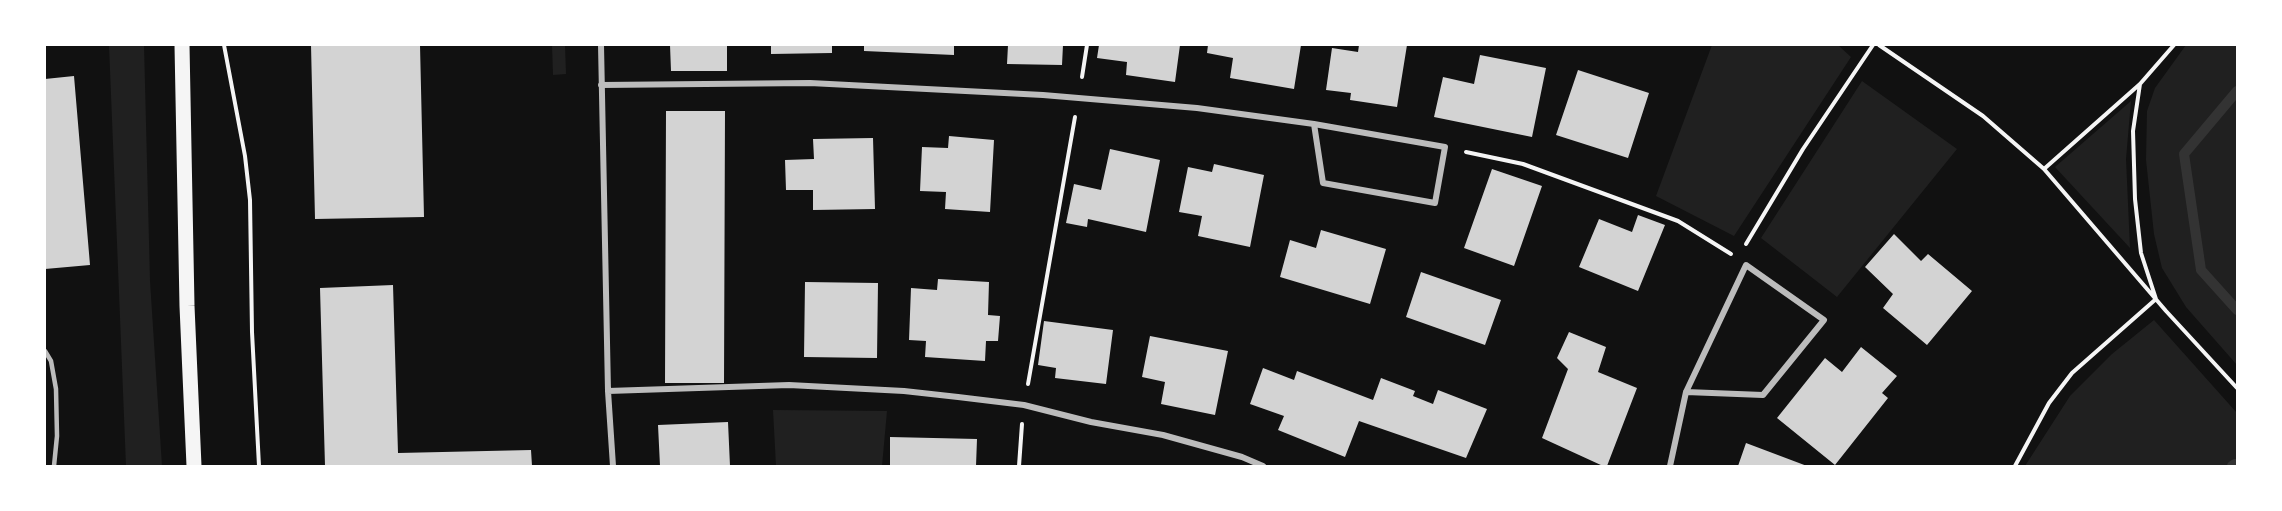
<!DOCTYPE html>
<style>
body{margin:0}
#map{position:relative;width:2282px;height:511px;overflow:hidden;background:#111;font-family:"IBM Plex Serif",serif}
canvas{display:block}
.frame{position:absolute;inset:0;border:46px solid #fff;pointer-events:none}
</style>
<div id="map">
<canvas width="2282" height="511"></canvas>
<div class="frame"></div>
</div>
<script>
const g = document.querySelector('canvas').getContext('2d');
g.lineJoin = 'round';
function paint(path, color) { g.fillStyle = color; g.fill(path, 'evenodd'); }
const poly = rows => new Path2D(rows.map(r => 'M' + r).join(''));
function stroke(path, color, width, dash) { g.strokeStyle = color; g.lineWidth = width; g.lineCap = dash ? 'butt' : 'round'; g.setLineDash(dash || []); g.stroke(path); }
const green = poly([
 [109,45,144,45,150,281,162,466,126,466],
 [552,45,565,45,566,74,553,75],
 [1712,45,1838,45,1851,57,1734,236,1656,196],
 [2186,45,2237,45,2237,365,2186,307,2162,268,2154,234,2146,160,2147,111,2155,88],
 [1862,81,1957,149,1837,297,1761,238],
 [2131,101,2126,159,2130,248,2055,167],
 [2154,320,2237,413,2237,466,2025,466,2070,396,2112,354],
 [773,410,887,411,882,466,776,466]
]);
const stream = poly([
 [2237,91,2184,154,2201,270,2237,310],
 [2232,466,2235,464]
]);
const building = poly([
 [311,45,420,45,424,217,315,219],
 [670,45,727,45,727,71,671,71],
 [771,45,832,45,832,53,771,54],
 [864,45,954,45,954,55,864,51],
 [1008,45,1063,45,1062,65,1007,64],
 [1099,45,1180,45,1175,82,1126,75,1127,62,1097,58],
 [1208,45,1301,45,1294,89,1230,78,1233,58,1207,53],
 [1359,45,1407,45,1397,107,1350,100,1351,93,1326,90,1332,48,1358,52],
 [1480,55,1546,68,1532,137,1434,117,1443,77,1474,84],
 [1578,70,1649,93,1628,158,1556,135],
 [74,76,90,265,45,269,45,79],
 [666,111,725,111,724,383,665,383],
 [949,136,994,140,990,212,945,209,946,192,920,191,922,147,948,148],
 [873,138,875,209,813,210,813,190,786,190,785,160,814,159,813,139],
 [1110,149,1160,160,1146,232,1088,219,1087,227,1066,223,1074,184,1101,190],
 [1214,164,1264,175,1250,247,1198,236,1202,216,1179,212,1188,167,1212,172],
 [1492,169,1542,186,1514,266,1464,248],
 [1638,215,1665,225,1638,291,1579,267,1599,219,1632,232],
 [1321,230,1386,249,1370,304,1280,277,1290,240,1316,248],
 [1894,234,1921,261,1928,254,1972,291,1927,345,1883,308,1893,294,1865,267],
 [1421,272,1501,300,1485,345,1406,317],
 [938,279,989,282,988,315,1000,316,998,341,986,341,985,361,925,357,926,341,909,340,911,288,937,290],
 [805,282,878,283,877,358,804,357],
 [393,285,398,453,531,450,532,466,325,466,320,288],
 [1044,321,1113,330,1106,384,1055,378,1056,368,1038,365],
 [1569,332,1606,347,1598,372,1637,388,1607,466,1603,466,1542,438,1568,369,1557,358],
 [1150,336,1228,351,1215,415,1161,404,1165,382,1142,377],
 [1861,347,1897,376,1882,393,1888,398,1835,465,1777,418,1825,358,1842,372],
 [1263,368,1294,380,1297,371,1373,400,1381,378,1415,391,1413,396,1433,404,1438,390,1487,409,1466,458,1359,421,1345,457,1278,430,1284,416,1250,404],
 [728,422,730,466,660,466,658,425],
 [890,437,977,439,976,466,890,466],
 [1746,443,1807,466,1738,466]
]);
const path = poly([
 [224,45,245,156,250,200,252,332,259,466],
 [1879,45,1983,116,2044,169,2166,311,2237,388],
 [1082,77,1087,45],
 [1466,152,1523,164,1678,221,1731,254],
 [2044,169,2140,84,2174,45],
 [1746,244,1803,149,1873,45],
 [1028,384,1075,117],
 [1019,466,1022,424],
 [2015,466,2049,403,2072,373,2156,299,2141,253,2135,199,2133,131,2140,84]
]);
const service = poly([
 [45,351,51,361,56,389,57,436,54,466]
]);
const minor = poly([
 [601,45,608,391,613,466],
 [601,85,810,83,1043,95,1197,108,1314,124,1445,147,1435,203,1323,183,1314,124],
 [608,391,789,385,904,391,958,397,1024,405,1091,422,1163,435,1242,457,1263,466],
 [1670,466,1686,392,1746,265,1824,320,1763,395,1686,392]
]);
const primary = poly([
 [182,45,187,306,194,466]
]);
paint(green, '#202020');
stroke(stream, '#333', 10);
paint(building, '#d3d3d3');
stroke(path, '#f5f5f5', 4);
stroke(service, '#bcbcbc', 4.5);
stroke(minor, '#bcbcbc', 6);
stroke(primary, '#f5f5f5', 15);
</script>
